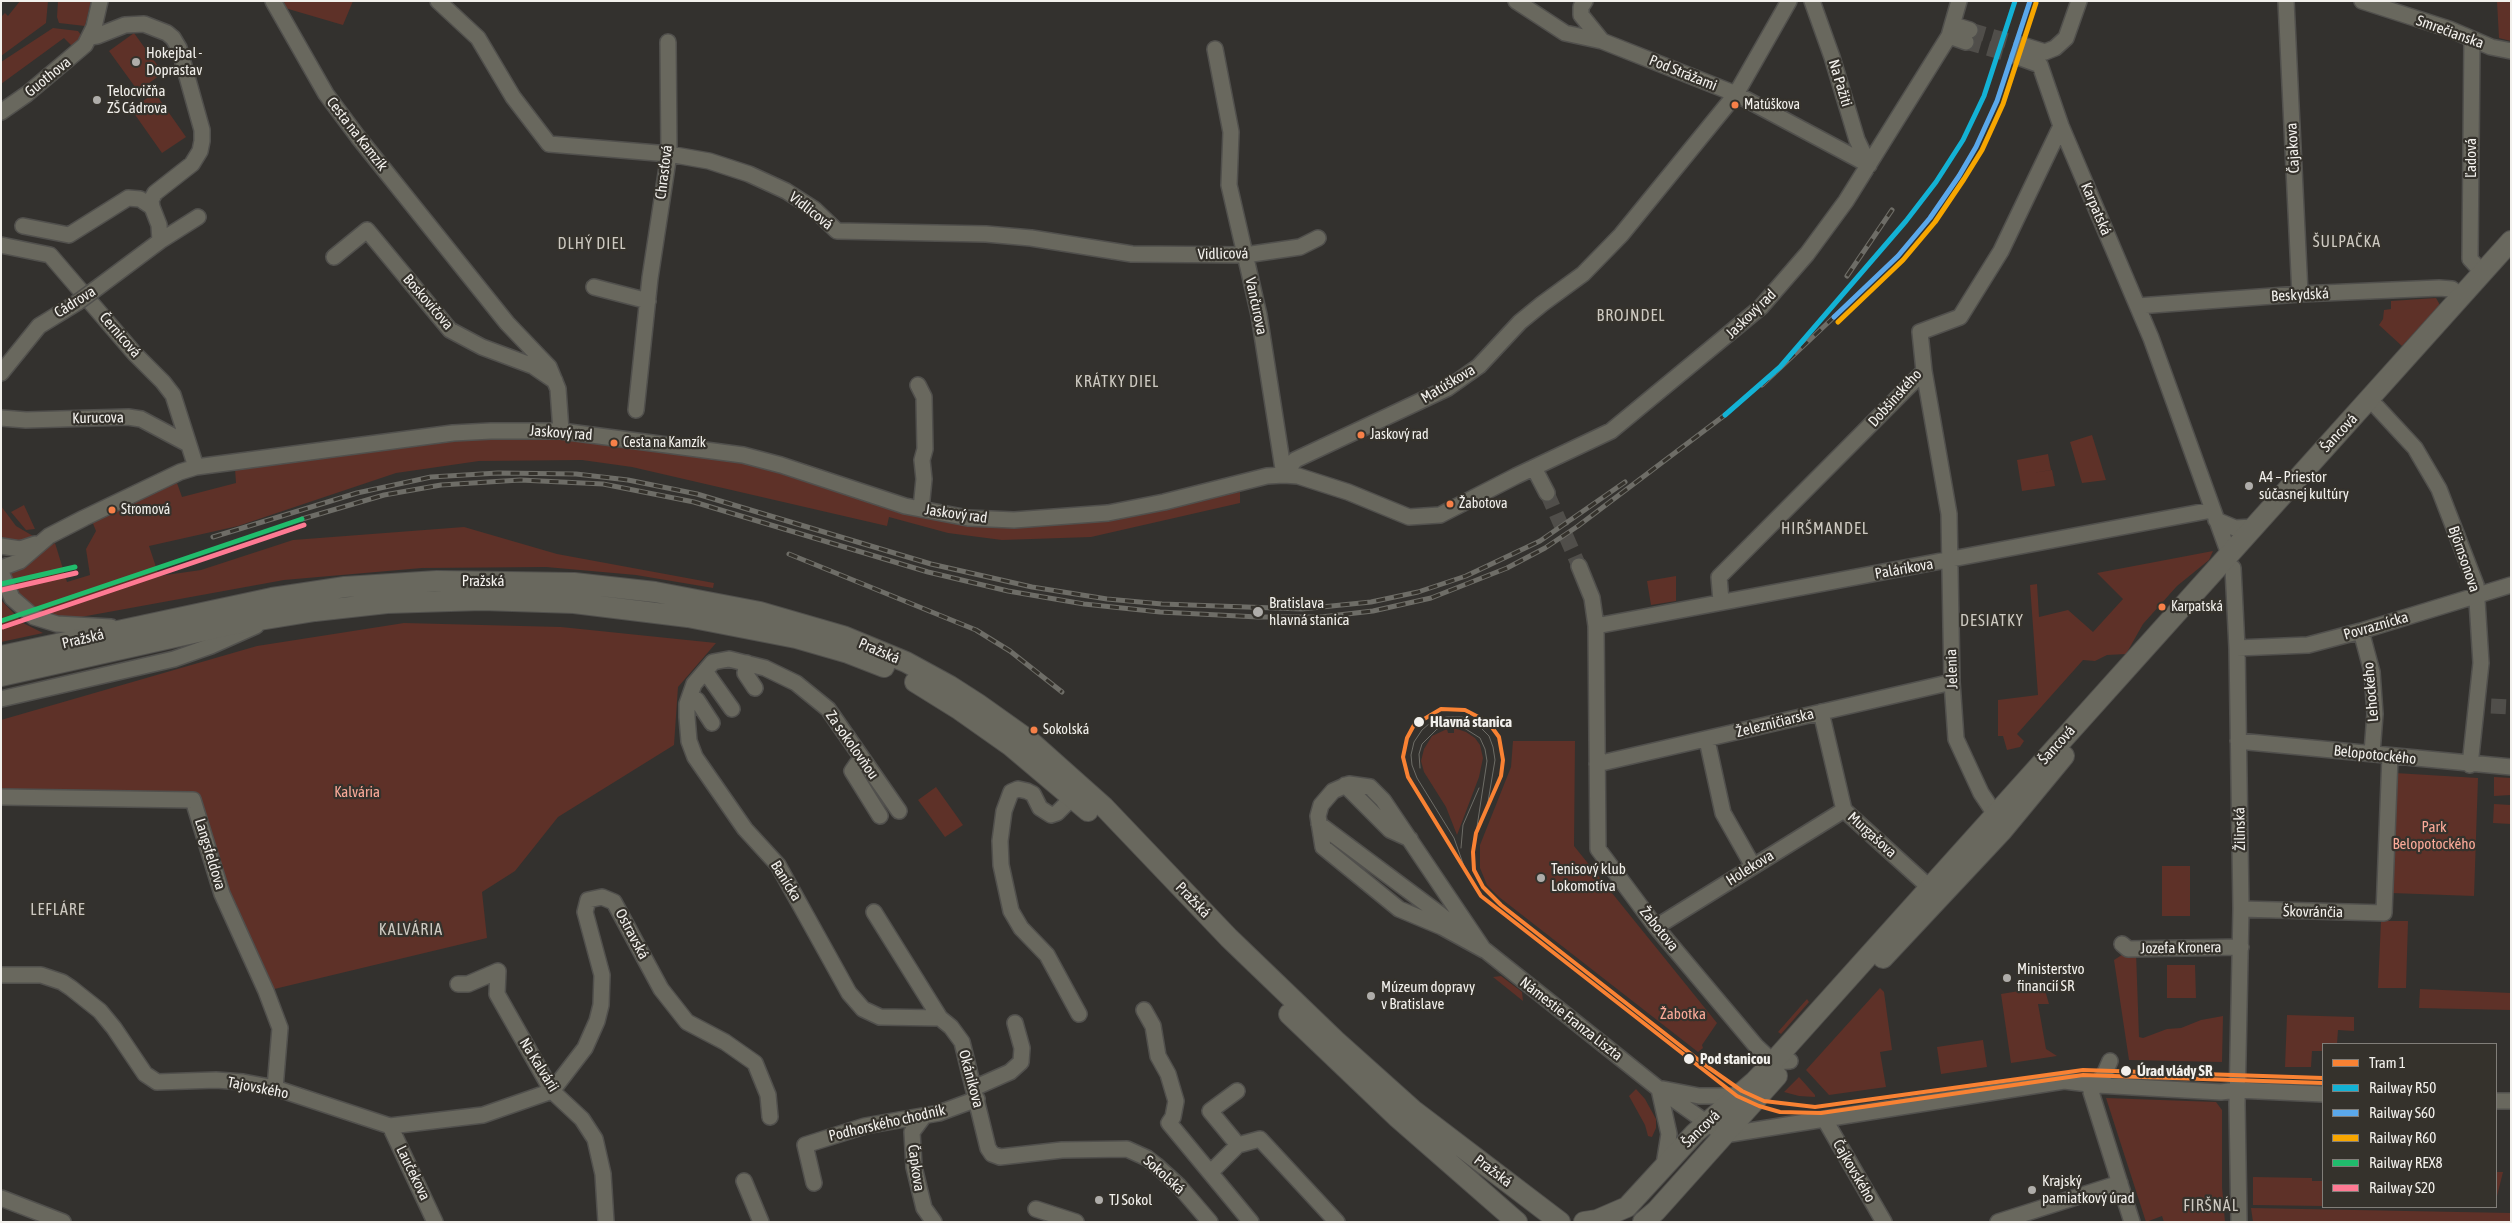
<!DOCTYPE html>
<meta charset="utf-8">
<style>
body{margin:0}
#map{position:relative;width:2512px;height:1223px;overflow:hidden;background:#33312e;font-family:"Asap Condensed",sans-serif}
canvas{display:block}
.frame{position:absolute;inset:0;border:2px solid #f2f0ec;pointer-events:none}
.legend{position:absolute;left:2322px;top:1043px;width:175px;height:165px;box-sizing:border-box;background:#35322c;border:1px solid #817e79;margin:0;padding:6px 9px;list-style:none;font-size:15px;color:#f2f0ec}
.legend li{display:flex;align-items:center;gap:10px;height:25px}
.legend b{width:25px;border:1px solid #817e79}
</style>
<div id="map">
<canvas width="2512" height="1223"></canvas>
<div class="frame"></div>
<ul class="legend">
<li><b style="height:6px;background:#f98233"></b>Tram 1</li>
<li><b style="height:6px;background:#13b2d5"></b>Railway R50</li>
<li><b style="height:6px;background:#5aa8eb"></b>Railway S60</li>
<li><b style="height:6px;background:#f7a600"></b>Railway R60</li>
<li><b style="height:6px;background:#20bc6c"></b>Railway REX8</li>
<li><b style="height:6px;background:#fe7a93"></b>Railway S20</li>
</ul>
</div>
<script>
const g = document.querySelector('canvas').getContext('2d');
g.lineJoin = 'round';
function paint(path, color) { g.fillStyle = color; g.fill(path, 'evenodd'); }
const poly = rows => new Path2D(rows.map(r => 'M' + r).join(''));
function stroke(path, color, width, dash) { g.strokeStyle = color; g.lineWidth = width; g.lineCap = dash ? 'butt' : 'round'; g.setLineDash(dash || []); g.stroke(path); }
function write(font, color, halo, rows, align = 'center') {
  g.font = font + ' "Asap Condensed",sans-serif'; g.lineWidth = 4.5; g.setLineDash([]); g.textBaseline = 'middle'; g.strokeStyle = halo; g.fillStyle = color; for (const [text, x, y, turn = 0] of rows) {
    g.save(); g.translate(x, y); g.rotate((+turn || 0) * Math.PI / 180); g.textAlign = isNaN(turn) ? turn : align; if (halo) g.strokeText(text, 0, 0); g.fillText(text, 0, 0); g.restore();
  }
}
const green = poly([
 [20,1,48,1,46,23,1,56,1,17,5,13,8,16],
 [58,1,91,1,85,26,59,23,57,17],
 [284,1,353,1,343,25,285,8],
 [2497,1,2511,1,2511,41,2499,38],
 [53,28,78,31,81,35,73,47,64,38,1,84,1,62],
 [134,33,163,73,138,91,109,51],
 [155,93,186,137,162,153,131,109],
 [2436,298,2440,305,2402,346,2379,325,2383,319,2384,310,2391,309,2391,301],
 [2092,435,2106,480,2082,483,2070,442],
 [577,439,753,465,895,510,936,520,983,527,1029,526,1240,492,1240,503,1091,537,1002,540,948,533,889,517,887,526,632,467,582,460,479,461,396,473,238,526,149,546,159,576,201,570,293,540,464,527,557,554,714,583,713,588,636,575,546,567,422,568,284,580,70,619,51,618,24,606,9,577,11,572,55,543,67,582,90,575,86,549,96,531,92,521,177,483,182,497,236,483,235,469,467,440],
 [2048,454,2051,470,2032,473,2052,470,2055,486,2022,491,2017,460],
 [24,505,35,529,26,530,11,512],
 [1,506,16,526,33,536,24,541,11,542,1,536],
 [2213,551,2209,560,2177,586,2143,624,2126,654,2107,655,2095,661,2083,660,2017,734,2024,741,2020,747,2007,750,2003,736,1998,736,1998,700,2038,695,2030,585,2037,584,2039,617,2068,610,2093,632,2123,599,2097,573],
 [1676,576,1676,601,1651,605,1647,581],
 [1,600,23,623,43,633,1,642],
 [404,623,561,627,716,643,678,687,674,745,558,817,515,871,482,892,487,938,266,991,193,800,1,797,1,720,257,646],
 [1454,728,1466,732,1475,738,1480,745,1483,758,1479,777,1457,835,1446,807,1424,772,1421,761,1424,749,1432,736,1447,729,1448,733,1454,733],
 [1513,741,1575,741,1574,846,1717,1023,1702,1045,1703,1048,1698,1052,1499,897,1487,885,1480,868,1480,845,1511,767],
 [2395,773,2478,778,2474,896,2391,893],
 [2494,777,2511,778,2511,795,2494,796],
 [936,787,963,825,945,837,918,800],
 [2494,804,2511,805,2511,824,2493,823],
 [2162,866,2190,866,2190,916,2162,916],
 [2381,921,2408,921,2406,988,2378,988],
 [2128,951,2136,952,2139,1037,2143,1038,2167,1029,2181,1028,2201,1020,2223,1016,2222,1062,2129,1060,2114,960],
 [2167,965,2195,965,2196,998,2167,998],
 [1501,976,1522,992,1523,1001,1493,977],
 [2044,987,2049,1004,2038,1004,2046,1049,2057,1056,2011,1063,2001,994],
 [1880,988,1884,992,1892,1050,1880,1052,1886,1087,1829,1095,1806,1070],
 [2420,989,2511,993,2511,1010,2419,1008],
 [1807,999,1809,1002,1781,1034,1778,1032],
 [2287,1015,2354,1017,2354,1031,2338,1030,2337,1044,2323,1044,2323,1051,2312,1051,2311,1067,2285,1067],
 [1983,1040,1987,1067,1941,1074,1937,1047],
 [1799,1077,1815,1095,1815,1097,1799,1096,1784,1092],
 [1636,1089,1645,1099,1656,1119,1656,1128,1652,1137,1648,1136,1645,1125,1629,1096],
 [2106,1098,2216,1102,2222,1110,2222,1187,2225,1222,2164,1222,2162,1216,2146,1222],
 [2496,1172,2503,1172,2496,1200],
 [2253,1177,2312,1178,2312,1181,2323,1181,2323,1206,2253,1205],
 [2251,1208,2511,1213,2511,1222,2253,1222]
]);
const minorTunnel = poly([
 [1970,30,2022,45],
 [1966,42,2018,57],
 [1547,493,1579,566],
 [2491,706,2511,707]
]);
const minor = poly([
 [273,1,326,94,358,137,507,323,549,367,558,389,561,431],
 [438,1,478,38,513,97,549,144,669,154,709,161,749,174,786,191,814,209,837,231,986,234,1031,238,1132,254,1245,255,1300,247,1318,238],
 [1516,1,1565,33,1602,41,1736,94,1869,165],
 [1585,1,1581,7,1581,15,1602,41],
 [1812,1,1832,57,1857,140,1869,165],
 [2286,1,2300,294],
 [2362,1,2449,29,2491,47,2511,51],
 [1954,25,1970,30],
 [1949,36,1966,42],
 [90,37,97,36,125,25,144,24,167,33,173,38,179,48,202,130,202,141,200,151,192,164,155,193,151,200,152,207],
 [2472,39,2470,259,2482,272],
 [2022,45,2045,52],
 [1215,49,1231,132,1229,185,1259,315,1284,475],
 [2045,52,2055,48,2066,38,2079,1],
 [2018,57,2040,65],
 [2040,65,2061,126,2151,338,2229,554],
 [1,112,27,94,85,45,94,27,100,1],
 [23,226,69,235,128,198,140,199,152,207,159,225,160,241,198,217],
 [1,245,50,255,135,354,163,382,173,395,196,467],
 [334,257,367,230,450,330,482,347,533,366,555,381],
 [594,287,648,301],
 [93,291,160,241],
 [2138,306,2300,294,2439,288,2452,289,2461,296],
 [1,373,39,326,78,302],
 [918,385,924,397,925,449,922,460,924,479,921,509],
 [2377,407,2415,448,2439,489,2476,585,2481,663,2470,765],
 [636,410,650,278,669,154,668,42],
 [1,418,26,420,128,417,141,419,188,444],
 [1534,468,1547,493],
 [1284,475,1295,460,1448,388,1479,366,1520,322,1542,304,1583,274,1621,235,1736,94,1789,1],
 [2216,520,2235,528,2253,527],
 [1,546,20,549,35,544],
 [1579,566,1592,598,1596,626,1598,849,1656,927,1756,1046,1773,1062,1790,1061],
 [1,568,20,561,49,536,84,518,180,472,196,467,453,433,491,431,561,431,743,455,781,465,905,506,968,518,1014,520,1108,513,1164,502,1267,476,1284,475,1298,476,1348,492,1409,517,1440,515,1516,476,1611,431,1761,307,1807,254,1846,201,1949,36,1959,1],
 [2233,568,2237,648,2241,909,2237,1104,2239,1222],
 [1,572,12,598,34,617,57,624,111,627],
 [1721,601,1719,577,1924,371],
 [1596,626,2212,510],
 [2361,631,2372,672,2375,714,2372,753],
 [2237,648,2308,645,2361,631,2511,585],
 [747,663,745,673,755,688],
 [705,671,732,709],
 [690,697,697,700,712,723],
 [1,699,174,659,211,646,256,626],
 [1821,712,1844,810,1929,887],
 [1707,740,1723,813,1753,866],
 [2238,741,2511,767],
 [861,758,852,771,880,816],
 [1597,764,1952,682],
 [1349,784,1370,787,1383,800,1484,950,1442,927,1399,909,1323,847,1318,816,1321,805,1333,791,1349,784],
 [1345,785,1390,830,1410,839],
 [1,797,193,800,222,894,266,991,280,1028,275,1088],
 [1073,797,1057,813,1051,815,1040,808,1033,794,1027,791,1018,789,1011,792,1004,811,1000,841,1001,865,1011,911,1021,928,1047,955,1079,1014],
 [899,811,828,709,796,683,765,668,729,659,713,662,694,684,687,704,687,717,689,741,695,757,745,829,778,865,849,993,863,1009,880,1017,940,1018],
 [1319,824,1441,915,1659,1089,1724,1135,2064,1081,2097,1085,2221,1092,2237,1090,2323,1094],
 [1996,825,1995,814,1981,793,1956,739,1952,682,1949,514,1924,371,1920,332,1960,317,2001,251,2061,126],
 [2241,909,2384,913,2390,756],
 [874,912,940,1018,951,1027,962,1042,988,1148,992,1154,1000,1157,1062,1150,1127,1149,1147,1158,1156,1165,1179,1186,1210,1222],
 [1656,927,1844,810],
 [2122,944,2128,949,2241,947],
 [1,975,41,975,62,982,71,988,100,1011,114,1028,145,1074,157,1082,216,1080,243,1082,275,1088,390,1126,483,1115,552,1091],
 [458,984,468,984,498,971,497,994,552,1091,582,1119,595,1139,603,1174,606,1222],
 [1144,1010,1153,1026,1158,1056,1168,1074,1176,1101,1173,1117,1169,1123,1251,1222],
 [2110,1061,2104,1075,2091,1092,2132,1222],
 [974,1088,1010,1072,1021,1062,1022,1048,1015,1023],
 [1659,1089,1669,1134,1664,1165],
 [1663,1089,1699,1096,1737,1096],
 [552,1091,585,1048,597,1021,601,1005,602,975,585,912,588,900,602,897,614,902,661,989,687,1022,725,1042,755,1063,768,1095,770,1117],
 [1237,1091,1210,1111,1238,1145],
 [2496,1101,2511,1101],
 [924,1116,912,1132,914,1167,924,1208,934,1222],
 [1825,1120,1884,1222],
 [390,1126,435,1222],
 [1211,1172,1238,1145,1260,1139,1337,1222],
 [744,1181,761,1222],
 [814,1183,805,1145,865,1126,939,1113,977,1099],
 [1,1198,63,1222],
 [1036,1209,1076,1222],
 [1998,1222,2120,1183]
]);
const major = poly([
 [1,656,272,598,345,587,437,581,574,583,655,592,760,612,843,636,906,662,950,686,978,704,1030,741,1104,807,1229,938,1336,1041,1413,1110,1560,1222],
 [1,676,229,625,315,611,387,603,482,600,574,603,688,617,796,638,848,653,884,667],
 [915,682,960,710,1011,746,1088,811],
 [1883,958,2002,831,2064,756],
 [1289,1014,1398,1118,1517,1222],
 [1584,1222,1597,1220,1627,1207,1695,1133,1755,1081,1773,1062,2511,241],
 [1643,1222,1656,1211,1777,1076]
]);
const tram = poly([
 [1420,768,1419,754,1422,744,1437,729,1448,725,1461,726,1480,738,1485,749,1487,761,1475,840],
 [1461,848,1463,825,1479,788],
 [1466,872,1454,838,1417,778,1412,765,1411,755,1414,742,1422,730,1430,723,1446,717,1462,717,1477,724,1489,736,1493,747,1495,760,1487,808]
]);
const rail = poly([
 [1847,276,1892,210],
 [1762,385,1834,317],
 [302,519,384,495,441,485,520,480,603,484,694,502,928,572,1008,591,1084,604,1160,612,1258,617,1321,617,1373,611,1431,598,1507,568,1545,548,1578,526,1725,415],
 [213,537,357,493,431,477,498,473,576,474,628,480,697,494,931,564,1032,587,1107,599,1162,604,1302,609,1371,602,1418,592,1466,576,1540,541,1625,482],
 [789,554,976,630,1010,651,1062,692]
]);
const minorBridge = poly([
 [78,302,93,291]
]);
const rail1 = poly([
 [1725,415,1780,367,1906,221,1936,182,1963,140,1984,96,2015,1]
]);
const rail2 = poly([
 [1834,317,1898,256,1930,218,1959,176,1976,147,1997,101,2030,1]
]);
const rail3 = poly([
 [1838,322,1903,260,1935,222,1964,179,1982,150,2003,104,2036,3]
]);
const rail4 = poly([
 [1,584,75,567],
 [1,621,302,519]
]);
const rail5 = poly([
 [2,590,76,573],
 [3,627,304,525]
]);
const tram1 = poly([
 [2323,1078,2083,1070,1815,1107,1764,1101,1742,1091,1705,1065,1501,905,1483,887,1474,870,1473,852,1476,833,1501,776,1503,760,1499,737,1488,722,1465,710,1441,709,1414,725,1407,738,1403,757,1408,777,1481,896,1737,1096,1759,1106,1780,1112,1821,1113,2083,1075,2323,1083]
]);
const markers = [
 [136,62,5,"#afadaa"],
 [97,100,5,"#afadaa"],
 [1735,105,4.5,"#f78048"],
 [1361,435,4.5,"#f78048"],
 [614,443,4.5,"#f78048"],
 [2249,486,5,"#afadaa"],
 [1450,504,4.5,"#f78048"],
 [112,510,4.5,"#f78048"],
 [2162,607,4.5,"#f78048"],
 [1258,612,6,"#afadaa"],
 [1419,722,6,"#f2f0ec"],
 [1034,730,4.5,"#f78048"],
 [1541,878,5,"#afadaa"],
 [2007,978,5,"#afadaa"],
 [1371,996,5,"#afadaa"],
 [1689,1059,6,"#f2f0ec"],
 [2126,1071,6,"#f2f0ec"],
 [2032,1190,5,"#afadaa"],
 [1099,1200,5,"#afadaa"]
];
const busNames = [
 ["Matúškova",1744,105],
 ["Jaskový rad",1370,435],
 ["Cesta na Kamzík",623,443],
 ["Žabotova",1459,504],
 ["Stromová",121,510],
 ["Karpatská",2171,607],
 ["Sokolská",1043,730]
];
const streetNames = [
 ["Smrečianska",2450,32,20],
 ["Pod Strážami",1683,73,22],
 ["Guothova",48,77,-39],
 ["Na Pažiti",1840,83,73],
 ["Cesta na Kamzík",357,134,52],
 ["Čajakova",2293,148,-93],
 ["Ľadová",2471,158,-90],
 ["Chrasťová",664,172,-83],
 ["Karpatská",2096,209,67],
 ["Vidlicová",811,211,38],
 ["Vidlicová",1223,254,-1],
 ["Beskydská",2300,295,-3],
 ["Cádrova",75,302,-32],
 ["Boskovičova",428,302,49],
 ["Vančurova",1256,306,78],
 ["Jaskový rad",1751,314,-44],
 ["Černicová",120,335,49],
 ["Matúškova",1448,384,-31],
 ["Dobšinského",1895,398,-48],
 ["Kurucova",98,418,-1],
 ["Jaskový rad",561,433,4],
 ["Šancová",2339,433,-47],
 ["Jaskový rad",956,514,8],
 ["Björnsonova",2464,559,71],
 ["Palárikova",1904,569,-10],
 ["Pražská",483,581],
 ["Povraznícka",2376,626,-16],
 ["Pražská",83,639,-13],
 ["Pražská",879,651,23],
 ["Jelenia",1952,669,-92],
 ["Lehockého",2371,692,-95],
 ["Železničiarska",1775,723,-14],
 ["Za sokolovňou",852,745,55],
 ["Šancová",2057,745,-48],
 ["Belopotockého",2375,755,6],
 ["Žilinská",2240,829,-91],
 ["Murgašova",1872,835,42],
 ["Langsfeldova",210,854,73],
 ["Holekova",1750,868,-32],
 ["Banícka",786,881,58],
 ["Pražská",1193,900,46],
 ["Škovránčia",2313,912,1],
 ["Žabotova",1659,929,51],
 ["Ostravská",632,934,62],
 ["Jozefa Kronera",2181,948,-1],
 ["Námestie Franza Liszta",1571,1019,38],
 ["Na Kalvárii",539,1065,58],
 ["Okánikova",971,1079,75],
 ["Tajovského",258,1088,11],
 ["Podhorského chodník",887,1123,-13],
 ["Šancová",1701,1129,-44],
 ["Čapkova",916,1168,82],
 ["Pražská",1493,1171,37],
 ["Čajkovského",1854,1171,60],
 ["Laučekova",413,1173,64],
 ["Sokolská",1164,1175,42]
];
const poiNames = [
 ["Hokejbal -",146,53],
 ["Doprastav",146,70],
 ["Telocvičňa",107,91],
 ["ZŠ Cádrova",107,108],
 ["A4 – Priestor",2259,477],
 ["súčasnej kultúry",2259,494],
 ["Bratislava",1269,603],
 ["hlavná stanica",1269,620],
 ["Tenisový klub",1551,869],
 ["Lokomotíva",1551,886],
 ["Ministerstvo",2017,969],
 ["financií SR",2017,986],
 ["Múzeum dopravy",1381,987],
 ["v Bratislave",1381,1004],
 ["Krajský",2042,1181],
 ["pamiatkový úrad",2042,1198],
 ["TJ Sokol",1109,1200]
];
const stopNames = [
 ["Hlavná stanica",1430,722],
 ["Pod stanicou",1700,1059],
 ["Úrad vlády SR",2137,1071]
];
const parkNames = [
 ["Kalvária",357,792],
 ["Park",2434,827],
 ["Belopotockého",2434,844],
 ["Žabotka",1683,1014]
];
const neighbourhoodNames = [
 ["ŠULPAČKA",2347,242],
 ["DLHÝ DIEL",592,244],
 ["BROJNDEL",1631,316],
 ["KRÁTKY DIEL",1117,382],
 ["HIRŠMANDEL",1825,529],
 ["DESIATKY",1992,621],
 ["LEFLÁRE",58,910],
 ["KALVÁRIA",411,930],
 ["FIRŠNÁL",2211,1206]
];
paint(green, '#5e3128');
stroke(minorTunnel, '#504e4a', 15, [15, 8]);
stroke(minor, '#51504d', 18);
stroke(major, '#51504d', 22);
stroke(minor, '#69685e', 15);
stroke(major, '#69685e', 20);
stroke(tram, '#6e6d67', 1);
stroke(rail, '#6e6d67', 5);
stroke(rail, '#35322c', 3, [9]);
stroke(minorBridge, '#51504d', 18, []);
stroke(minorBridge, '#69685e', 15);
stroke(rail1, '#13b2d5', 5);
stroke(rail2, '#5aa8eb', 5);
stroke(rail3, '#f7a600', 5);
stroke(rail4, '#20bc6c', 5);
stroke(rail5, '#fe7a93', 5);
stroke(tram1, '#f98233', 4);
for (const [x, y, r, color] of markers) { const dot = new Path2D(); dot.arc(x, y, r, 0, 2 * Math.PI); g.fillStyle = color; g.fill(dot); stroke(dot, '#35322c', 2); }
write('14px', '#f2f0ec', '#35322c', busNames, 'left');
write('15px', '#f2f0ec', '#35322c', streetNames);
write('15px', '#f2f0ec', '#35322c', poiNames, 'left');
write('bold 15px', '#f2f0ec', '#35322c', stopNames, 'left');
write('15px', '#fbaa99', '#35322c', parkNames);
g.letterSpacing = '1px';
write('16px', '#cdc9c1', '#35322c', neighbourhoodNames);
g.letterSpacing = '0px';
</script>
